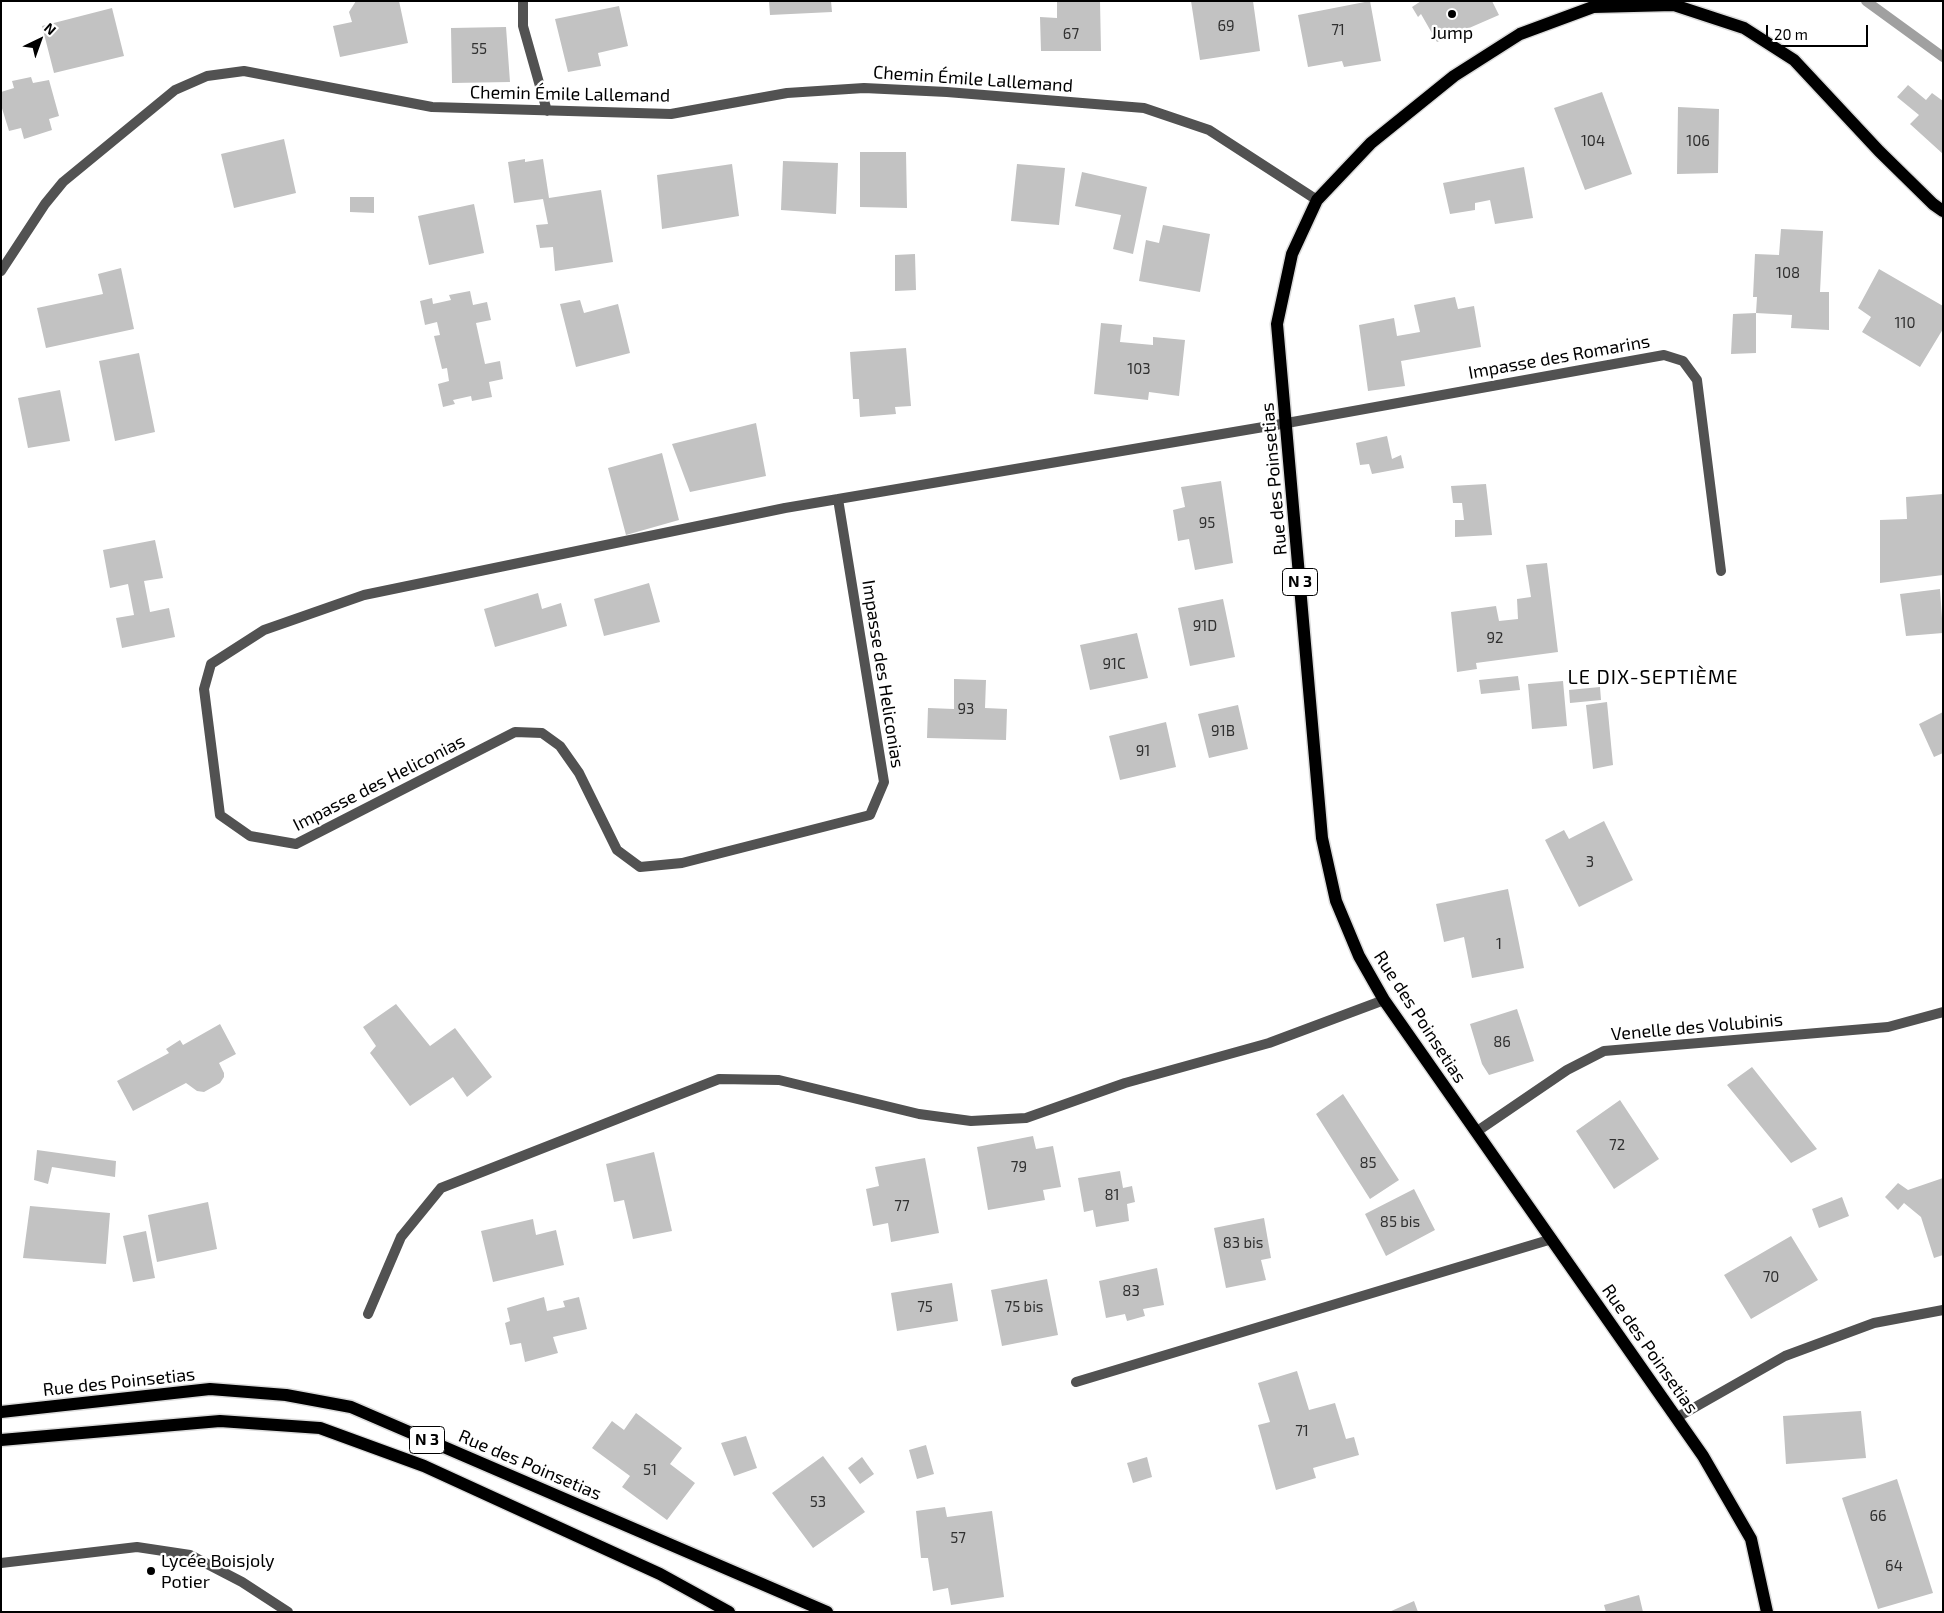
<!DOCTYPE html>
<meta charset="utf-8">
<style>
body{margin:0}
#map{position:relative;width:1944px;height:1613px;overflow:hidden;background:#fff;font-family:"Exo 2",sans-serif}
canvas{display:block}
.frame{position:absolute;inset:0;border:2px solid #000;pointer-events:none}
.north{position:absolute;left:15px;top:15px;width:50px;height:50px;-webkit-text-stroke:4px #fff;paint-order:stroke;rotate:42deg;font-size:14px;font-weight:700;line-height:20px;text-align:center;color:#000}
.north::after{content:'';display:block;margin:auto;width:18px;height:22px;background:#000;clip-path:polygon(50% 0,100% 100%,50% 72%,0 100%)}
.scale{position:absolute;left:1766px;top:25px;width:102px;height:22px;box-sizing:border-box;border:2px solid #000;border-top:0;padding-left:6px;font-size:15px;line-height:18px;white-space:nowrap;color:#000;-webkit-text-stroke:4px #fff;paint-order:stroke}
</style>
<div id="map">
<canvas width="1944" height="1613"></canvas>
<div class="frame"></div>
<div class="north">N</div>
<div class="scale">20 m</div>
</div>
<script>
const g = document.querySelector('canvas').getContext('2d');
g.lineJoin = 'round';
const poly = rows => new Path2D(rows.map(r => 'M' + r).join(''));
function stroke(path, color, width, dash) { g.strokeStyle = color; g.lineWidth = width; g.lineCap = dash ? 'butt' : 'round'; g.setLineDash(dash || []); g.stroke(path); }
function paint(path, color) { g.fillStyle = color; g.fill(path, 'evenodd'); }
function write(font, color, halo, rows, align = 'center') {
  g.font = font + ' "Exo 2",sans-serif'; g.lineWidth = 4.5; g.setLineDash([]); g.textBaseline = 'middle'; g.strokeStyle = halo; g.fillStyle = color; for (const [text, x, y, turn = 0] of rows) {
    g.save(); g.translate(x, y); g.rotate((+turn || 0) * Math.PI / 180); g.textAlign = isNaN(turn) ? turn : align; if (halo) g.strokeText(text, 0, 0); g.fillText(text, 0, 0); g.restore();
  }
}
const stream = poly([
 [1866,1,1943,57]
]);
const building = poly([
 [356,1,399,1,408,43,340,57,333,26,352,22,349,12],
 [769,1,831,1,832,12,770,15],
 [1057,1,1100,1,1101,51,1041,51,1040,17,1057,18],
 [1191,1,1253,1,1260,51,1200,60],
 [1370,1,1381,61,1344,67,1342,61,1308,67,1298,15],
 [1421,1,1492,1,1499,15,1437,42,1421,14,1418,17,1412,7],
 [619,6,628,46,598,53,601,66,568,72,555,19],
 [112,8,124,56,54,73,42,26],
 [506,27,510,82,452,83,451,28],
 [31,77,33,83,49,80,59,116,49,119,52,130,24,139,21,128,9,131,1,105,1,92,14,88,12,81],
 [1908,85,1926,100,1932,93,1943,101,1943,154,1910,124,1919,115,1897,97],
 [1602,92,1632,174,1585,190,1554,108],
 [1678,107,1719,109,1718,173,1677,174],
 [284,139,296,193,234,208,221,154],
 [860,152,906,152,907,208,860,207],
 [525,159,525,162,543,159,549,198,601,190,613,262,555,271,553,247,540,248,536,225,548,224,543,199,514,203,508,162],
 [783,161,838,163,836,214,781,210],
 [732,164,739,216,662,229,657,175],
 [1017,164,1065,168,1059,225,1011,221],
 [1524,167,1533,218,1495,224,1490,200,1475,203,1475,210,1450,214,1443,183],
 [1082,172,1147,187,1133,254,1113,249,1121,215,1075,206],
 [350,197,374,197,374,213,350,212],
 [474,204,484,253,429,265,418,216],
 [1163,225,1210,234,1200,292,1139,281,1146,240,1159,243],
 [1781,229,1823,231,1820,292,1829,292,1829,330,1791,328,1792,315,1756,313,1757,297,1753,297,1755,254,1779,255],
 [915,254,916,290,895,291,895,255],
 [121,268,134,329,46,348,37,308,103,294,98,274],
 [1879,269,1943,306,1943,329,1920,367,1862,332,1871,317,1858,308],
 [470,291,473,305,487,302,491,320,476,323,485,364,500,361,503,379,489,382,492,397,472,401,471,396,453,400,455,404,443,407,438,384,449,381,447,368,442,369,434,336,440,335,437,322,425,325,420,301,432,298,433,304,451,300,449,295],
 [1455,297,1458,309,1474,306,1481,347,1401,361,1405,386,1368,391,1359,325,1394,318,1397,336,1420,332,1414,305],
 [580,300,584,313,618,304,630,353,576,367,560,304],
 [1756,313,1756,353,1731,354,1733,314],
 [1101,323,1122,325,1120,342,1153,345,1153,337,1185,340,1179,396,1149,392,1148,400,1094,394],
 [906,348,911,406,895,407,896,414,860,417,859,399,853,399,850,352],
 [139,353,155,432,115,441,99,361],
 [60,390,70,441,28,448,18,398],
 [756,423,766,476,690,492,672,444],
 [1387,436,1392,459,1401,455,1404,468,1372,474,1369,464,1360,465,1356,443],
 [662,453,679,520,626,535,608,468],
 [1221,481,1233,563,1195,570,1189,539,1178,541,1173,510,1185,507,1181,487],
 [1486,484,1492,535,1455,537,1455,520,1464,520,1462,503,1453,503,1451,486],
 [1943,494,1943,575,1880,583,1880,520,1907,519,1906,497],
 [155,540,163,578,144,581,150,612,169,608,175,637,122,648,116,618,134,615,128,584,110,588,103,550],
 [1547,563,1558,652,1476,663,1477,669,1457,672,1451,612,1496,606,1499,621,1518,619,1517,599,1531,597,1526,565],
 [649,583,660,622,604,636,594,599],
 [1940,589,1943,633,1906,636,1900,594],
 [538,593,542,609,561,603,567,626,495,647,484,609],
 [1223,599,1235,657,1190,666,1178,608],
 [1137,633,1148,678,1090,690,1080,645],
 [1518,676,1520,690,1481,694,1479,680],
 [954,679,986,680,985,708,1007,709,1006,740,927,738,928,708,954,709],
 [1563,681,1567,726,1532,729,1528,684],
 [1600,687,1601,700,1570,703,1569,690],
 [1607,702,1613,765,1593,769,1586,705],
 [1238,705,1248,749,1209,758,1198,714],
 [1943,712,1943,753,1934,757,1919,724],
 [1166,722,1176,767,1120,780,1109,736],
 [1604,821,1633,880,1579,907,1545,840,1564,830,1569,839],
 [1508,889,1524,968,1472,978,1464,937,1444,942,1436,904],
 [396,1004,430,1046,455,1028,492,1077,467,1097,453,1077,410,1106,370,1053,376,1046,363,1027],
 [1517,1009,1534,1061,1489,1075,1482,1064,1470,1024],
 [220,1024,236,1054,219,1063,224,1073,224,1077,220,1083,204,1092,197,1091,186,1083,133,1111,117,1081,169,1053,166,1049,180,1040,183,1045],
 [1752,1067,1817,1149,1791,1163,1727,1085],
 [1343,1094,1399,1180,1370,1199,1316,1114],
 [1620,1100,1659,1159,1614,1189,1576,1131],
 [1033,1136,1036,1149,1053,1146,1061,1187,1043,1190,1045,1200,988,1210,977,1147],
 [37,1150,116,1161,115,1177,52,1167,48,1184,34,1180],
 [654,1152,672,1231,633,1239,624,1200,614,1202,606,1164],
 [925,1158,939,1233,891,1242,888,1223,873,1226,866,1189,879,1186,875,1167],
 [1120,1171,1123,1188,1132,1186,1135,1202,1127,1204,1129,1221,1096,1227,1093,1210,1084,1212,1078,1178],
 [1943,1178,1943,1255,1934,1258,1921,1217,1904,1203,1898,1210,1885,1197,1898,1183,1908,1190],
 [1414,1189,1435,1230,1386,1256,1365,1214],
 [1842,1197,1849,1216,1819,1228,1812,1209],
 [208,1202,217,1249,157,1262,148,1215],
 [30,1206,110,1213,106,1264,23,1258],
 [1264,1218,1271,1258,1261,1260,1266,1280,1226,1288,1214,1228],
 [533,1219,536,1235,556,1230,564,1265,493,1282,481,1231],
 [146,1231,155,1278,133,1282,123,1236],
 [1791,1236,1818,1280,1751,1319,1724,1275],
 [1157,1268,1164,1305,1143,1309,1145,1316,1127,1321,1125,1314,1106,1318,1099,1281],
 [1047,1279,1058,1335,1002,1346,991,1290],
 [952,1283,958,1321,897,1331,891,1293],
 [544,1297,547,1311,565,1307,563,1301,579,1297,587,1329,553,1337,558,1353,525,1362,521,1343,510,1345,505,1323,510,1321,507,1308],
 [1297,1371,1309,1410,1335,1403,1346,1439,1354,1437,1359,1455,1313,1468,1316,1478,1276,1490,1258,1425,1270,1422,1258,1383],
 [1861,1411,1866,1458,1786,1464,1783,1416],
 [636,1413,682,1448,670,1464,695,1483,667,1520,622,1487,630,1476,592,1448,612,1421,624,1430],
 [746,1436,757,1468,734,1476,721,1443],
 [926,1445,934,1474,917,1479,909,1450],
 [823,1456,865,1512,813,1548,772,1493],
 [862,1457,874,1474,860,1484,848,1468],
 [1147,1457,1152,1477,1133,1483,1127,1463],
 [1897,1479,1933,1593,1878,1609,1842,1498],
 [945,1507,947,1517,992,1511,1004,1597,951,1605,948,1588,933,1591,928,1558,921,1558,916,1511],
 [1639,1595,1643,1612,1606,1612,1604,1605],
 [1414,1601,1418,1612,1389,1612]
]);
const lane = poly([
 [368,1314,401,1237,441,1188,719,1079,779,1080,919,1114,971,1121,1026,1118,1125,1083,1269,1043,1384,1000],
 [1076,1382,1552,1239],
 [1,1563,137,1547,190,1555,242,1582,288,1612]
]);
const street = poly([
 [523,1,523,26,547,111],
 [1,271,45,204,63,182,175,90,207,76,244,71,432,107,671,114,787,93,864,88,947,92,1144,108,1209,130,1317,200],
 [838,499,884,782,870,815,682,863,640,867,617,850,579,773,560,746,542,733,515,732,296,844,250,836,220,815,204,689,211,664,264,630,364,595,785,508,1287,423,1664,355,1683,361,1697,380,1721,571],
 [1476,1132,1567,1070,1604,1051,1888,1027,1943,1012],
 [1676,1418,1785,1356,1874,1323,1943,1310]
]);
const primary = poly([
 [1,1412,210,1389,286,1395,351,1407,827,1612],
 [1,1440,220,1421,320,1428,424,1466,660,1574,729,1612],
 [1767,1612,1751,1539,1703,1456,1384,1000,1359,956,1336,901,1322,838,1277,324,1292,254,1317,200,1371,143,1454,76,1520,34,1593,7,1674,5,1744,28,1794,60,1879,151,1933,204,1943,211]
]);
const markers = [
 [1452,14,5,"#000"],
 [151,1571,5,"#000"]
];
const numberNames = [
 ["69",1226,26],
 ["71",1338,30],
 ["67",1071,34],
 ["55",479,49],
 ["104",1593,141],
 ["106",1698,141],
 ["108",1788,273],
 ["110",1905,323],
 ["103",1139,369],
 ["95",1207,523],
 ["91D",1205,626],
 ["92",1495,638],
 ["91C",1114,664],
 ["93",966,709],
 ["91B",1223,731],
 ["91",1143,751],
 ["3",1590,862],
 ["1",1499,944],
 ["86",1502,1042],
 ["72",1617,1145],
 ["85",1368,1163],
 ["79",1019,1167],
 ["81",1112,1195],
 ["77",902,1206],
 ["85 bis",1400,1222],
 ["83 bis",1243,1243],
 ["70",1771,1277],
 ["83",1131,1291],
 ["75",925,1307],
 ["75 bis",1024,1307],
 ["71",1302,1431],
 ["51",650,1470],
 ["53",818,1502],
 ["66",1878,1516],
 ["57",958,1538],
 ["64",1894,1566]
];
const shields = [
 [1300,582,35],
 [427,1440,35]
];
const shieldNames = [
 ["N 3",1300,582],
 ["N 3",427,1440]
];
const poiNames = [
 ["Jump",1452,33],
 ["Lycée Boisjoly",161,1561,"left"],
 ["Potier",161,1582,"left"]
];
const streetNames = [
 ["Chemin Émile Lallemand",973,79,4],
 ["Chemin Émile Lallemand",570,94,1],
 ["Impasse des Romarins",1559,357,-10],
 ["Rue des Poinsetias",1274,479,-95],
 ["Impasse des Heliconias",883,674,81],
 ["Impasse des Heliconias",379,783,-27],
 ["Rue des Poinsetias",1420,1017,57],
 ["Venelle des Volubinis",1697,1027,-5],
 ["Rue des Poinsetias",1650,1349,55],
 ["Rue des Poinsetias",119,1382,-6],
 ["Rue des Poinsetias",530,1465,23]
];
const quarterNames = [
 ["LE DIX-SEPTIÈME",1653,677]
];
stroke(stream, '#a0a0a0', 10);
paint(building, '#c2c2c2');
stroke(primary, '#dbdbdb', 15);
stroke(lane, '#525252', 10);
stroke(street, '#525252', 10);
stroke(primary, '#000', 12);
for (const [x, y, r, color] of markers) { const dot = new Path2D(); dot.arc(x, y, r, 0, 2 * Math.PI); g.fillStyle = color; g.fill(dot); stroke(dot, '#fff', 2); }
write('15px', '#303030', null, numberNames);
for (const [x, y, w] of shields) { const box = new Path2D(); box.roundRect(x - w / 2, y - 13.5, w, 27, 4); g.fillStyle = '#fff'; g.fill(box); stroke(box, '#000', 1); }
write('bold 16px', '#000', null, shieldNames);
write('18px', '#000', '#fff', poiNames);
write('18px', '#000', '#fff', streetNames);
g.letterSpacing = '1px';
write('20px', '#000', '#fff', quarterNames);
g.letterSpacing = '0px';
</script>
